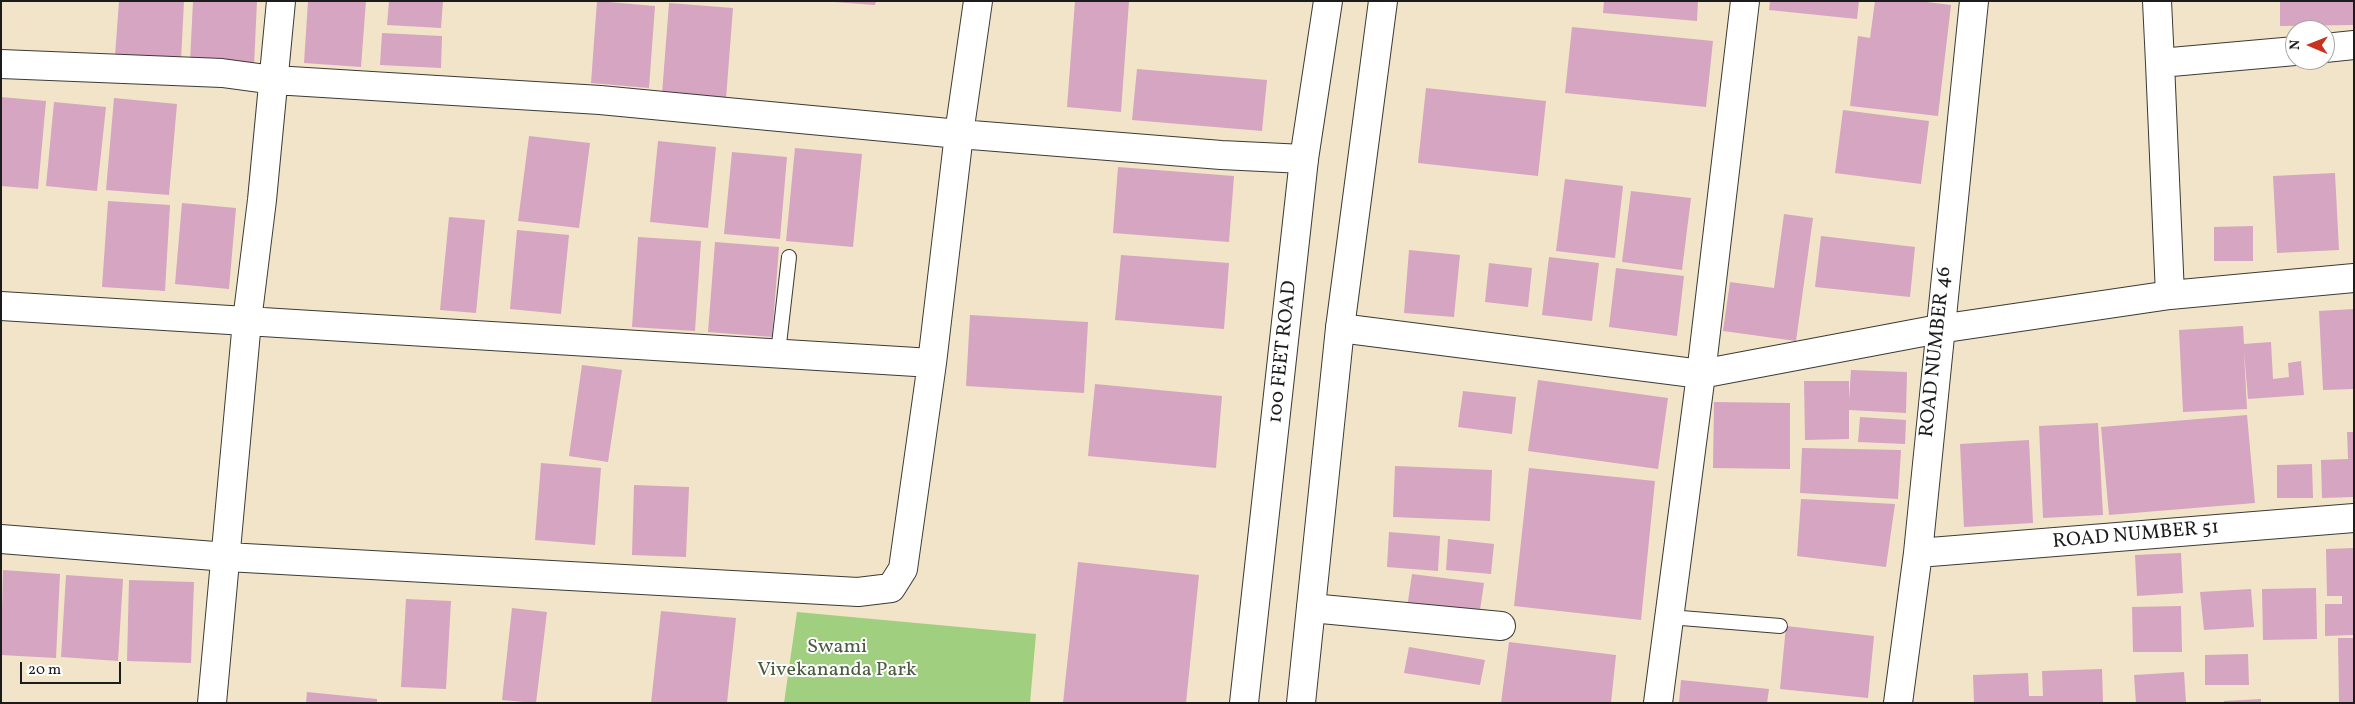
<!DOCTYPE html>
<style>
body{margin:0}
#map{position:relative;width:2355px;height:704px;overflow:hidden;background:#f2e4c8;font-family:Vollkorn,serif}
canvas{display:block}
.frame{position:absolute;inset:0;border:2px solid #1c1c1c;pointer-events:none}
.north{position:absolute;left:2285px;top:20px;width:50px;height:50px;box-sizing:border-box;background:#fff;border:1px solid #a4a4a4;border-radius:50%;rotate:271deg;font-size:14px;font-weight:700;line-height:20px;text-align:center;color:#1c1c1c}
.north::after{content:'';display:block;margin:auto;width:18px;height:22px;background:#c8321e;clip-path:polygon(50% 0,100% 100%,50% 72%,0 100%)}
.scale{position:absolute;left:20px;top:662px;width:101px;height:22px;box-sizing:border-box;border:2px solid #1c1c1c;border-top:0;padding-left:6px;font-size:15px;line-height:18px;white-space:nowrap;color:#1c1c1c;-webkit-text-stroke:4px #fff;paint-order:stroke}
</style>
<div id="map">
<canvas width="2355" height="704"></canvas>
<div class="frame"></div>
<div class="north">N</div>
<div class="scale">20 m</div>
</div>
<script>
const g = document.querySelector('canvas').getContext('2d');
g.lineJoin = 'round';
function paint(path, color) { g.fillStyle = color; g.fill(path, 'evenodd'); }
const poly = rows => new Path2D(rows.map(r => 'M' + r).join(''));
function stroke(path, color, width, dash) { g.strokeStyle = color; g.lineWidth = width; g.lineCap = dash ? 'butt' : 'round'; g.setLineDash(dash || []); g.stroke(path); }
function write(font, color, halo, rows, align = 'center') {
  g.font = font + ' Vollkorn,serif'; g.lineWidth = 4; g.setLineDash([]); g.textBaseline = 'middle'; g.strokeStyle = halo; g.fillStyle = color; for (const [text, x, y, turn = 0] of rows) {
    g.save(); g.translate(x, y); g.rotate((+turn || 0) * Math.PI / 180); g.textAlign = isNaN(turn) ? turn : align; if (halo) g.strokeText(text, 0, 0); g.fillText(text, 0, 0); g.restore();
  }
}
const green = poly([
 [797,612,1036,634,1030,703,784,703]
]);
const building = poly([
 [119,1,184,1,181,60,115,56],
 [193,1,257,1,254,66,190,62],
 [308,1,366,1,361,67,304,63],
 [389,1,443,1,441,28,387,25],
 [597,1,655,6,649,88,591,83],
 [820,1,876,1,875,5],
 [1075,1,1129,1,1121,112,1067,107],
 [1604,1,1698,1,1697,21,1603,13],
 [1770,1,1859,1,1857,19,1769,10],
 [1875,1,1919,1,1951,5,1938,116,1850,106,1858,36,1870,38],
 [2280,1,2354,1,2354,25,2280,26],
 [669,3,733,8,726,99,662,94],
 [1572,27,1713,41,1706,107,1565,93],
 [382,33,442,36,441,68,380,65],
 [1137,69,1267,80,1262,131,1132,120],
 [1426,88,1546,101,1538,176,1418,163],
 [1,97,46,101,38,189,1,186],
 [114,98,177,104,169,195,106,190],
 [54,102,106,107,97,191,46,186],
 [1843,110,1929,121,1921,184,1835,173],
 [529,136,590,143,579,228,518,221],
 [658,141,716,147,708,228,650,222],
 [795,148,862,154,853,247,786,241],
 [732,152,787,157,780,239,724,234],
 [1118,167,1234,176,1229,242,1113,233],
 [2335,173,2339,250,2277,253,2273,176],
 [1565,179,1623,186,1615,258,1556,251],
 [1631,191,1691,198,1682,270,1622,262],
 [108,201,170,205,165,291,102,287],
 [182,203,236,208,229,289,175,284],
 [1784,214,1813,218,1796,341,1723,331,1730,282,1774,288],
 [449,217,485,220,476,313,440,310],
 [2253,226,2253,261,2214,261,2214,227],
 [517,230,569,235,561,314,510,309],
 [1821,236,1915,247,1910,297,1815,287],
 [638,237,701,241,695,331,632,327],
 [715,242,779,247,772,337,708,332],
 [1409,250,1460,255,1454,317,1404,313],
 [1121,255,1229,263,1224,329,1115,320],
 [1549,257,1599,263,1592,321,1542,315],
 [1489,263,1532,268,1528,307,1485,302],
 [1616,268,1684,276,1677,336,1609,327],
 [2354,309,2354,389,2323,390,2319,311],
 [970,315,1088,322,1084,393,966,386],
 [2243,326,2244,344,2271,342,2273,379,2289,377,2288,363,2301,361,2304,395,2248,399,2244,351,2247,409,2183,412,2179,330],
 [582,365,622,370,608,462,569,456],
 [1851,370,1907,372,1906,413,1849,410,1849,439,1805,440,1804,381,1849,381,1849,400],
 [1538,380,1668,398,1658,469,1528,451],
 [1095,384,1222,396,1216,468,1088,456],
 [1463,391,1516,397,1512,434,1458,427],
 [1714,402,1790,403,1790,469,1713,468],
 [2247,415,2255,503,2109,515,2101,427],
 [1860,417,1906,420,1905,444,1858,442],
 [2098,423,2103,515,2043,518,2039,426],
 [2347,432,2354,432,2354,497,2322,498,2321,460,2348,459],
 [2029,440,2033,523,1964,527,1960,444],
 [1802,448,1901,450,1898,499,1800,493],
 [541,463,601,468,595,545,535,540],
 [2312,464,2313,498,2277,498,2277,465],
 [1395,466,1492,470,1490,521,1393,517],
 [1529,468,1655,481,1641,620,1514,606],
 [634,485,689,487,686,557,632,555],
 [1801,499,1895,504,1886,567,1797,556],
 [1389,532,1440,536,1438,571,1387,567],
 [1448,539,1494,544,1491,574,1446,570],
 [2354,548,2354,635,2325,636,2325,604,2342,604,2342,596,2327,596,2326,549],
 [2181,553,2183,593,2137,596,2135,555],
 [1078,562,1199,575,1186,703,1063,703],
 [3,570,60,574,56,658,1,655],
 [1412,574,1484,583,1479,617,1407,608],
 [66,575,123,579,118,661,61,657],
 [129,580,194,582,191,663,127,661],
 [2316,588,2317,639,2263,640,2262,589],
 [2251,589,2254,627,2204,630,2200,592],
 [406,599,451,601,446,689,401,687],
 [2181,606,2182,652,2133,652,2132,607],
 [512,608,547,612,536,703,502,700],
 [661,611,736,618,727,703,651,703],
 [1786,626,1874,636,1868,698,1780,689],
 [2338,638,2354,638,2354,703,2339,703],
 [1509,642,1616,655,1611,703,1501,703],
 [1409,647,1485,660,1480,685,1404,673],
 [2248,654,2249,685,2205,685,2205,655],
 [2102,669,2103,703,1974,703,1973,675,2028,673,2029,696,2043,696,2042,671],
 [2184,672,2186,703,2136,703,2134,675],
 [1681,680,1769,689,1767,703,1679,703],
 [307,692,377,699,377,703,306,703],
 [2261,699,2261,703,2224,703,2224,701]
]);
const lane = poly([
 [778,353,789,257],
 [1669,617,1780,626]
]);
const street = poly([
 [2157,1,2160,63],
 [2325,48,2354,45],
 [1,64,222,73,274,80,600,100,959,134,1221,155,1304,159],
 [2170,295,2160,63,2295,51],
 [1,306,932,363],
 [1340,328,1701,374,1939,329,2170,295,2354,278],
 [1,539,227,557,858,592,891,588,903,569,932,363,959,134,978,1],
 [1918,553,2354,518],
 [1311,608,1501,626],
 [212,703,247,321,262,200,281,1],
 [1658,703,1701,374,1745,1],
 [1898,703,1918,553,1974,1]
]);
const secondary = poly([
 [1244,703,1304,159,1328,1],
 [1301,703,1340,328,1383,1]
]);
const streetNames = [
 ["100 FEET ROAD",1284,352,-84],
 ["ROAD NUMBER 46",1937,352,-84],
 ["ROAD NUMBER 51",2136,536,-5]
];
const parkNames = [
 ["Swami",837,648],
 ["Vivekananda Park",837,671]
];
paint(green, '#a0d07f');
paint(building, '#d6a5c1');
stroke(lane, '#3c3a36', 16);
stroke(street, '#3c3a36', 30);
stroke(secondary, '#3c3a36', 30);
stroke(lane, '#fff', 14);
stroke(street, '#fff', 28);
stroke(secondary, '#fff', 28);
write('20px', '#1c1c1c', '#fff', streetNames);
write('20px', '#4a5b3f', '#fff', parkNames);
</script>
